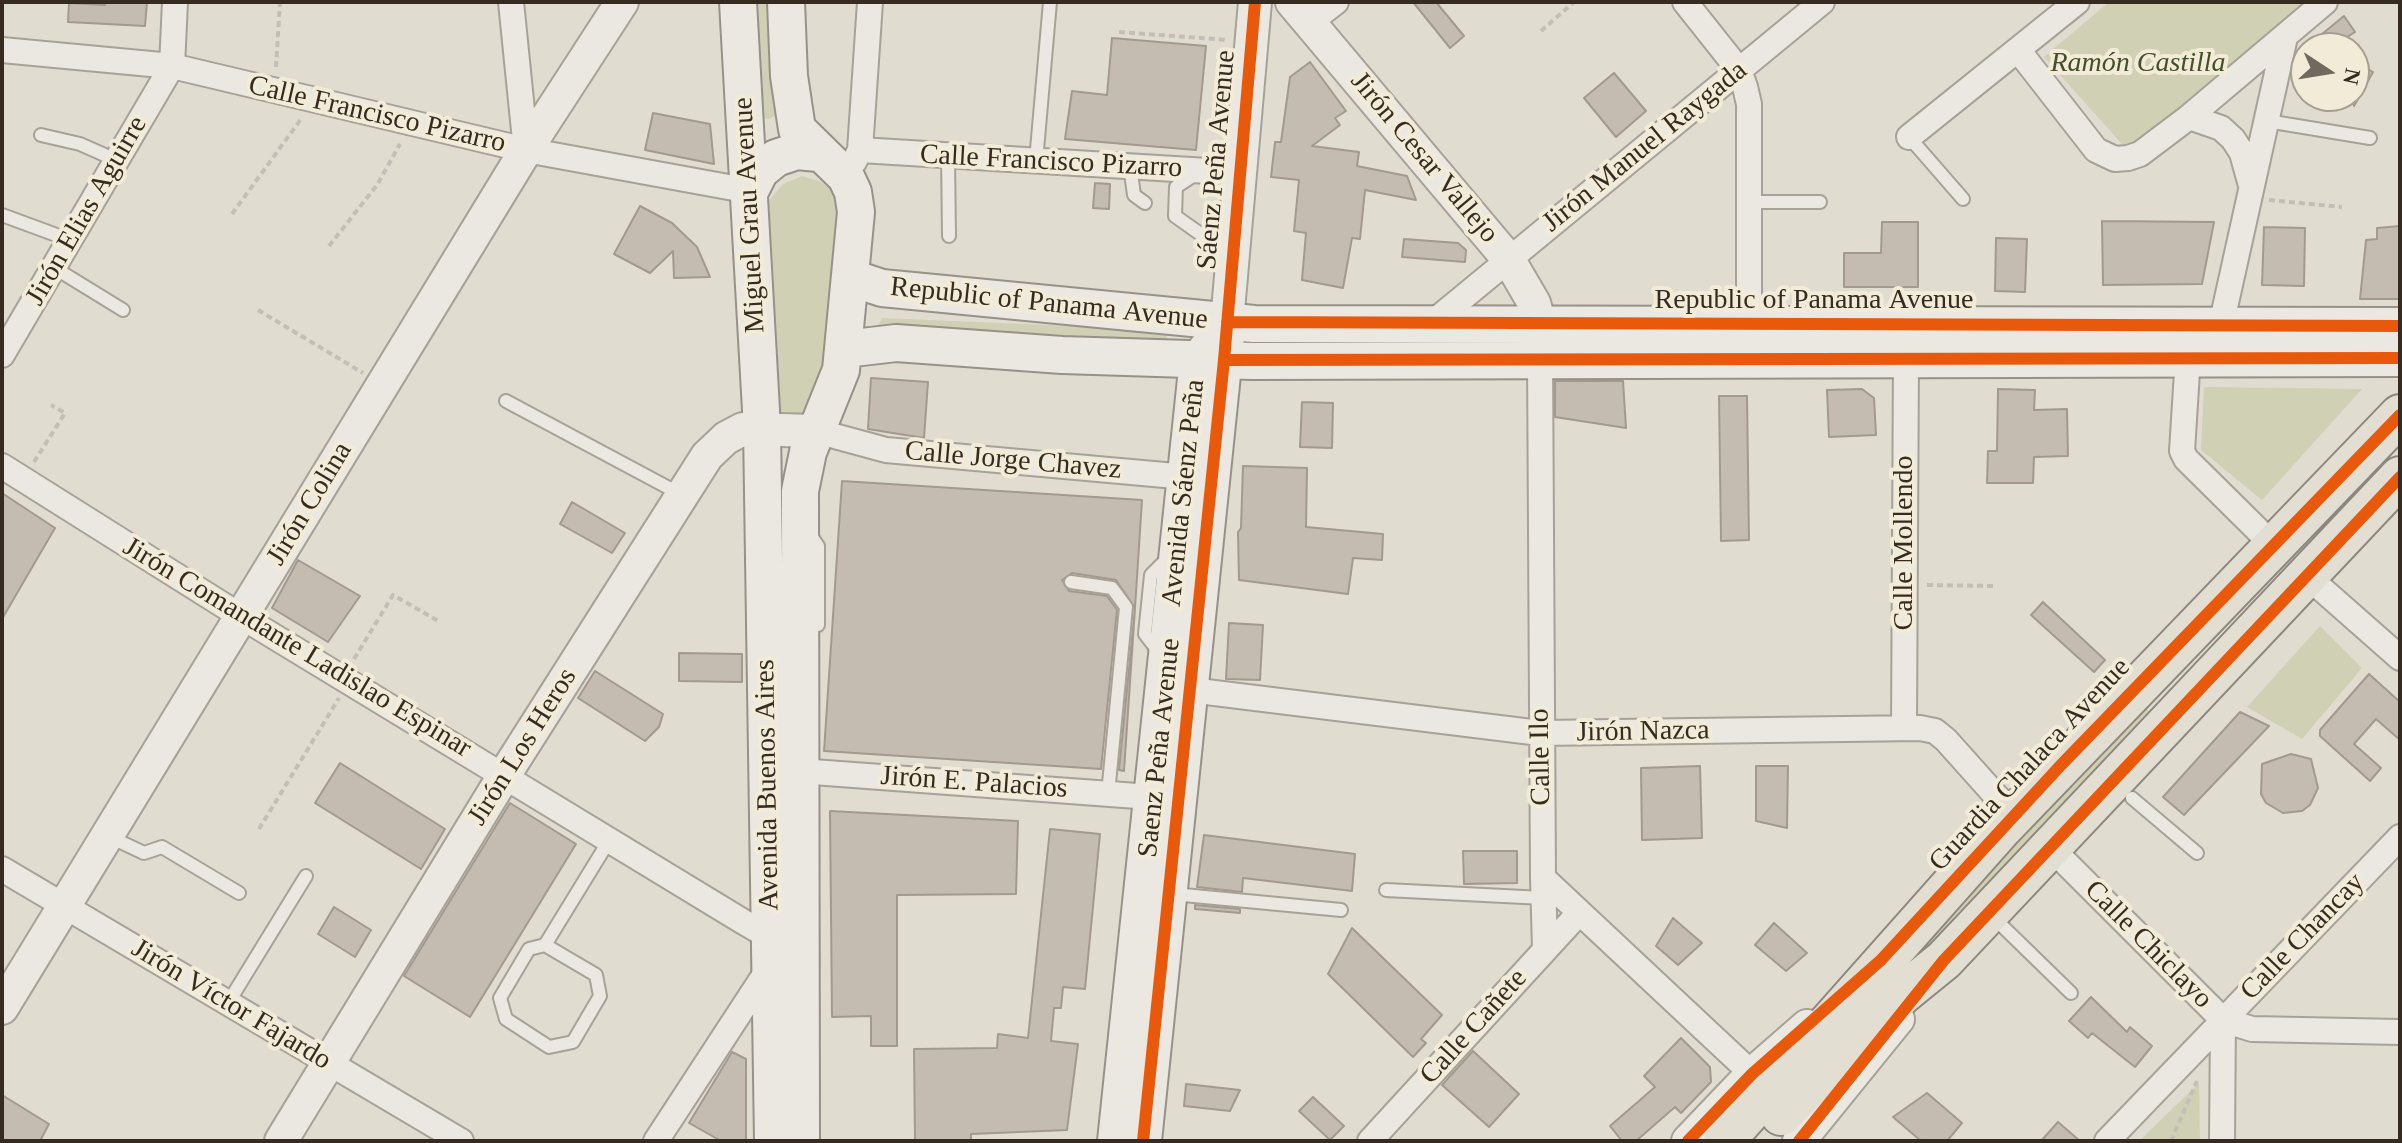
<!DOCTYPE html>
<meta charset="utf-8">
<style>
body{margin:0}
#map{position:relative;width:2402px;height:1143px;overflow:hidden;background:#e1dcd0;font-family:"Times New Roman",serif}
canvas{display:block}
.frame{position:absolute;inset:0;border:4px solid #352b21;pointer-events:none}
.north{position:absolute;left:2290px;top:32px;width:80px;height:80px;box-sizing:border-box;background:#f2ebd7;border:2px solid #a69e8e;border-radius:50%;rotate:102deg;font-size:22px;font-weight:700;line-height:32px;text-align:center;color:#352b21}
.north::after{content:'';display:block;margin:auto;width:28px;height:36px;background:#71695e;clip-path:polygon(50% 0,100% 100%,50% 72%,0 100%)}
</style>
<div id="map">
<canvas width="2402" height="1143"></canvas>
<div class="frame"></div>
<div class="north">N</div>
</div>
<script>
const g = document.querySelector('canvas').getContext('2d');
g.lineJoin = 'round';
function paint(path, color) { g.fillStyle = color; g.fill(path, 'evenodd'); }
const poly = rows => new Path2D(rows.map(r => 'M' + r).join(''));
function stroke(path, color, width, dash) { g.strokeStyle = color; g.lineWidth = width; g.lineCap = dash ? 'butt' : 'round'; g.setLineDash(dash || []); g.stroke(path); }
function write(font, color, halo, rows, align = 'center') {
  g.font = font + ' "Times New Roman",serif'; g.lineWidth = 8; g.setLineDash([]); g.textBaseline = 'middle'; g.strokeStyle = halo; g.fillStyle = color; for (const [text, x, y, turn = 0] of rows) {
    g.save(); g.translate(x, y); g.rotate((+turn || 0) * Math.PI / 180); g.textAlign = isNaN(turn) ? turn : align; if (halo) g.strokeText(text, 0, 0); g.fillText(text, 0, 0); g.restore();
  }
}
const green = poly([
 [745,2,777,2,779,115,768,119,756,115],
 [2109,2,2307,2,2130,153,2044,57],
 [802,176,819,181,837,193,824,404,815,414,787,417,775,407,767,203,783,184],
 [882,318,1167,330,1166,346,876,330],
 [2204,387,2362,389,2262,500,2201,450],
 [2320,626,2362,668,2302,739,2247,707],
 [2143,705,2153,715,1845,1034,1919,940],
 [2199,1083,2200,1141,2139,1141]
]);
const building = poly([
 [105,2,147,2,145,26,68,22,69,3,105,5,105,2],
 [1413,2,1436,2,1464,36,1450,48,1413,2],
 [2344,16,2355,32,2330,48,2305,48,2344,16],
 [1112,38,1206,46,1196,150,1065,139,1072,91,1107,95,1112,38],
 [2354,61,2373,72,2354,106,2354,61],
 [1310,62,1346,111,1335,118,1340,125,1312,146,1359,152,1357,166,1407,176,1416,200,1365,190,1360,239,1352,238,1343,288,1302,280,1306,233,1294,231,1299,180,1271,177,1275,142,1281,142,1290,77,1310,62],
 [1614,73,1646,111,1616,137,1584,98,1614,73],
 [653,113,710,124,714,164,645,150,653,113],
 [1095,183,1110,184,1109,209,1093,208,1095,183],
 [640,206,672,223,697,247,710,277,674,278,673,251,650,273,614,254,640,206],
 [2102,221,2214,222,2202,284,2103,285,2102,221],
 [1882,222,1918,222,1918,287,1844,287,1844,253,1881,253,1882,222],
 [2400,226,2400,299,2360,299,2366,240,2377,239,2377,228,2400,226],
 [2264,227,2305,228,2304,286,2262,285,2264,227],
 [1996,238,2027,239,2025,292,1995,291,1996,238],
 [1404,239,1458,243,1466,250,1465,262,1402,257,1404,239],
 [871,378,928,382,924,438,868,429,871,378],
 [1555,381,1623,381,1626,428,1555,417,1555,381],
 [1862,389,1874,398,1876,435,1829,437,1827,390,1862,389],
 [1998,389,2035,390,2034,410,2067,409,2068,456,2034,457,2033,483,1987,483,1988,451,1997,451,1998,389],
 [1719,396,1747,396,1749,540,1721,541,1719,396],
 [1302,402,1333,403,1332,448,1300,447,1302,402],
 [1243,466,1307,468,1306,527,1383,534,1382,560,1353,558,1348,594,1239,580,1238,532,1241,528,1243,466],
 [842,481,1142,500,1135,608,1116,580,1072,573,1062,580,1069,591,1107,596,1117,610,1101,769,824,751,842,481],
 [2,493,55,528,2,619,2,493],
 [572,502,625,533,612,553,560,524,572,502],
 [298,560,360,596,328,642,272,608,298,560],
 [2043,602,2105,660,2094,672,2031,615,2043,602],
 [1135,608,1124,771,1119,770,1135,608],
 [1229,623,1263,625,1260,680,1226,679,1229,623],
 [679,653,742,654,742,682,679,681,679,653],
 [595,671,663,714,659,727,645,741,578,698,595,671],
 [2369,674,2400,702,2400,740,2376,719,2354,744,2381,768,2370,781,2320,736,2320,730,2369,674],
 [2240,712,2269,726,2184,815,2163,797,2240,712],
 [2291,754,2311,759,2318,788,2310,805,2302,811,2283,813,2266,803,2261,794,2262,764,2291,754],
 [340,763,445,829,421,869,315,803,340,763],
 [1700,766,1702,838,1642,840,1641,768,1700,766],
 [1756,766,1788,766,1787,828,1756,821,1756,766],
 [510,803,576,844,470,1017,404,976,510,803],
 [830,811,1018,821,1016,894,897,895,897,1046,871,1046,871,1016,832,1017,830,811],
 [1050,829,1100,834,1085,989,1063,987,1061,1008,1054,1008,1051,1041,1078,1044,1067,1130,971,1134,971,1141,915,1141,914,1049,997,1048,998,1034,1028,1038,1050,829],
 [1204,835,1355,854,1352,891,1243,878,1242,892,1197,887,1204,835],
 [1463,851,1517,851,1517,883,1464,884,1463,851],
 [1195,905,1240,909,1240,913,1195,909,1195,905],
 [334,907,371,930,355,957,318,934,334,907],
 [1673,918,1702,943,1678,965,1656,946,1673,918],
 [1774,923,1807,953,1786,971,1755,945,1774,923],
 [1352,928,1442,1015,1421,1039,1426,1043,1413,1057,1328,974,1352,928],
 [2091,997,2127,1032,2130,1027,2152,1046,2135,1067,2092,1033,2088,1038,2069,1021,2091,997],
 [1681,1038,1710,1067,1711,1082,1681,1113,1675,1107,1636,1141,1622,1141,1610,1126,1655,1087,1644,1076,1681,1038],
 [1473,1051,1519,1094,1489,1127,1442,1085,1473,1051],
 [732,1052,746,1059,746,1141,721,1141,689,1123,732,1052],
 [1186,1084,1240,1090,1230,1111,1184,1106,1186,1084],
 [1927,1093,1962,1123,1947,1141,1921,1141,1893,1117,1927,1093],
 [2,1095,49,1124,40,1141,2,1141,2,1095],
 [1313,1097,1344,1126,1330,1140,1299,1111,1313,1097],
 [2058,1122,2080,1141,2041,1141,2058,1122]
]);
const path = poly([
 [1541,31,1574,2],
 [1119,32,1228,40],
 [276,67,280,2],
 [2269,200,2342,207],
 [232,214,301,119],
 [329,246,377,185,400,144],
 [258,310,363,373],
 [34,462,65,413,51,405],
 [1927,585,1993,586],
 [354,659,393,595,440,622],
 [259,829,339,698],
 [2171,1141,2197,1081]
]);
const service = poly([
 [2267,121,2370,138],
 [41,135,80,144,116,160],
 [1909,137,1963,199],
 [948,156,949,236],
 [1036,161,1050,2],
 [1130,166,1134,195,1145,203],
 [1197,173,1176,187,1175,216,1230,255],
 [1749,202,1820,202],
 [2,215,70,240],
 [53,267,123,310],
 [506,401,682,495],
 [810,534,818,546,818,625],
 [1071,582,1112,588,1126,607,1108,794],
 [1159,652,1145,634,1151,575,1168,558],
 [2132,798,2197,853],
 [110,837,144,853,162,847,239,893],
 [1386,890,1543,898],
 [1173,894,1341,910],
 [1993,917,2071,993],
 [545,945,596,975,600,996,573,1042,549,1047,506,1019,500,998,529,949,545,945,610,839],
 [228,1003,306,876]
]);
const minor = poly([
 [511,2,526,150],
 [1685,2,1739,70,1745,87,1749,104,1749,327],
 [1310,22,1336,2],
 [2,50,172,66,526,150,750,191],
 [2018,50,2096,150,2115,159,2128,158,2140,154,2189,117,2325,2],
 [2189,117,2221,128,2233,139,2242,153,2250,182],
 [1909,137,2077,2],
 [860,150,1241,173],
 [854,162,860,150,870,2],
 [1432,323,1822,2],
 [2218,339,2285,37],
 [2,355,172,66,175,2],
 [2188,356,2182,451,2186,459,2274,546],
 [1540,358,1543,878,1763,1084],
 [816,431,886,450,1198,478],
 [2,466,242,617,742,921,771,938,782,938],
 [2307,576,2400,658],
 [1190,690,1540,733,1920,728,1935,731,1946,740,2014,816],
 [1904,727,1906,358],
 [786,770,1164,798],
 [2049,846,2223,1020,2252,1029,2400,1032],
 [2,869,461,1141],
 [1543,878,1545,949],
 [656,1141,769,968],
 [1370,1141,1579,913],
 [2107,1141,2400,837],
 [2222,1141,2223,1020]
]);
const tertiary = poly([
 [1292,2,1509,260,1534,303,1540,324,1540,348],
 [1227,322,1255,2],
 [2,1008,526,150,622,2],
 [281,1141,505,774,707,456,726,438,743,429,816,431],
 [1688,1141,1752,1074,1807,1026],
 [1799,1141,1898,1019]
]);
const secondary = poly([
 [738,2,762,428,773,1141],
 [786,2,789,76,797,129,846,177,853,192,856,212,841,370,808,452,800,491,801,1141],
 [750,191,760,171,776,158,797,151,818,153],
 [852,278,882,288,1254,324,2400,326],
 [845,349,896,343,1062,355,1252,361,2400,358],
 [1116,1141,1198,360,1212,343],
 [1143,1141,1226,336]
]);
const primary = poly([
 [1781,1115,1901,995,1944,960,2400,477],
 [1724,1141,2002,828,2400,415]
]);
const cycleway = poly([
 [1227,322,2400,326],
 [1224,360,2400,358],
 [1143,1141,1224,360,1255,2],
 [1688,1141,1752,1074,1881,960,2061,765,2400,415],
 [1799,1141,1944,960,2400,477]
]);
const parkNames = [
 ["Ramón Castilla",2138,64]
];
const streetNames = [
 ["Calle Francisco Pizarro",377,115,13],
 ["Jirón Manuel Raygada",1645,147,-39],
 ["Jirón Cesar Vallejo",1424,158,50],
 ["Sáenz Peña Avenue",1217,160,-85],
 ["Calle Francisco Pizarro",1051,162,3],
 ["Jirón Elias Aguirre",87,211,-60],
 ["Miguel Grau Avenue",750,215,-93],
 ["Republic of Panama Avenue",1814,301],
 ["Republic of Panama Avenue",1049,304,6],
 ["Calle Jorge Chavez",1013,461,5],
 ["Avenida Sáenz Peña",1184,493,-84],
 ["Jirón Colina",310,504,-59],
 ["Calle Mollendo",1905,543,-90],
 ["Jirón Comandante Ladislao Espinar",297,648,31],
 ["Jirón Nazca",1643,732,-1],
 ["Jirón Los Heros",523,747,-58],
 ["Saenz Peña Avenue",1160,748,-84],
 ["Calle Ilo",1541,757,-91],
 ["Guardia Chalaca Avenue",2030,765,-47],
 ["Jirón E. Palacios",974,783,4],
 ["Avenida Buenos Aires",768,785,-91],
 ["Calle Chancay",2303,937,-46],
 ["Calle Chiclayo",2148,945,45],
 ["Jirón Víctor Fajardo",231,1005,31],
 ["Calle Cañete",1474,1027,-48]
];
paint(green, '#cfd0b4');
paint(building, '#c5bcb1');
stroke(building, '#a2998f', 2);
stroke(service, '#a7a298', 16);
stroke(minor, '#a7a298', 28);
stroke(tertiary, '#a7a298', 36);
stroke(secondary, '#979188', 40);
stroke(primary, '#8d877f', 44);
stroke(path, '#c2bfb7', 4, [6, 4]);
stroke(service, '#eae8e0', 12);
stroke(minor, '#eae8e0', 24);
stroke(tertiary, '#eae8e0', 32);
stroke(secondary, '#eae8e0', 36);
stroke(primary, '#e2ded2', 40);
stroke(cycleway, '#e8590c', 12);
write('italic 28px', '#454f2a', '#f2ebd7', parkNames);
write('28px', '#352b21', '#f2ebd7', streetNames);
</script>
